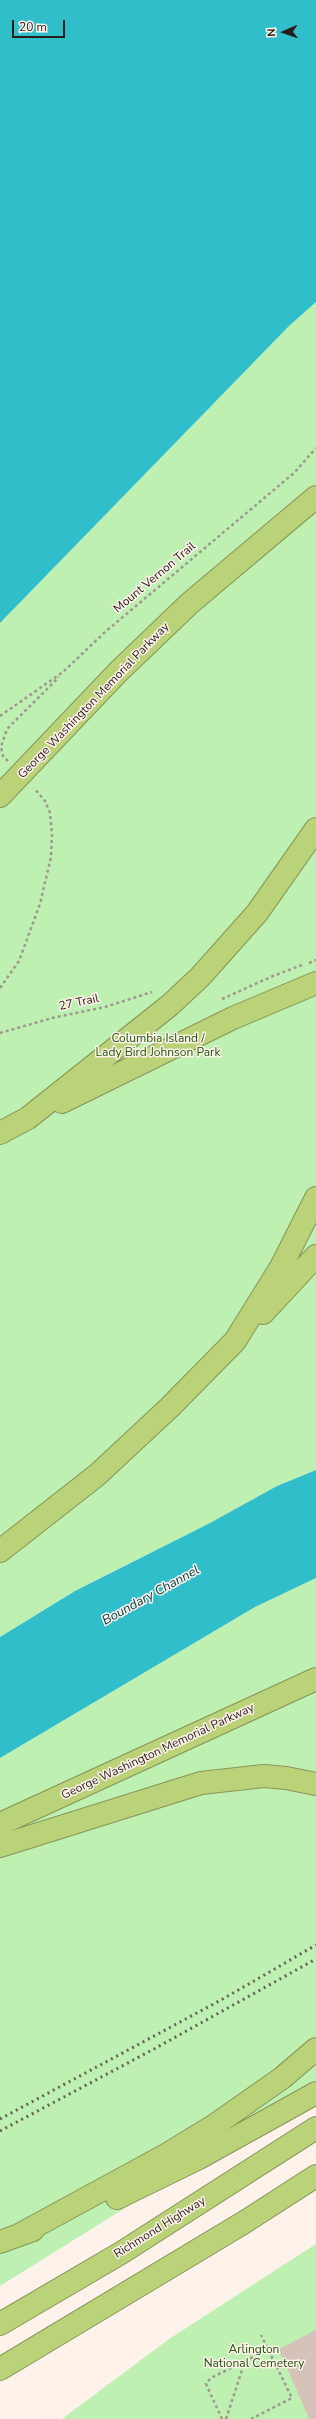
<!DOCTYPE html>
<style>
body{margin:0}
#map{position:relative;width:316px;height:2419px;overflow:hidden;background:#fef2eb;font-family:"Nunito Sans",sans-serif}
canvas{display:block}
.north{position:absolute;left:264px;top:12px;width:40px;height:40px;-webkit-text-stroke:3px #fef2eb;paint-order:stroke;rotate:268deg;font-size:11px;font-weight:700;line-height:16px;text-align:center;color:#251e19}
.north::after{content:'';display:block;margin:auto;width:14px;height:18px;background:#251e19;clip-path:polygon(50% 0,100% 100%,50% 72%,0 100%)}
.scale{position:absolute;left:12px;top:20px;width:53px;height:18px;box-sizing:border-box;border:2px solid #251e19;border-top:0;padding-left:5px;font-size:12px;line-height:14px;white-space:nowrap;color:#251e19;-webkit-text-stroke:3px #fef2eb;paint-order:stroke}
</style>
<div id="map">
<canvas width="316" height="2419"></canvas>
<div class="north">N</div>
<div class="scale">20 m</div>
</div>
<script>
const g = document.querySelector('canvas').getContext('2d');
g.lineJoin = 'round';
function paint(path, color) { g.fillStyle = color; g.fill(path, 'evenodd'); }
const poly = rows => new Path2D(rows.map(r => 'M' + r).join(''));
function stroke(path, color, width, dash) { g.strokeStyle = color; g.lineWidth = width; g.lineCap = dash ? 'butt' : 'round'; g.setLineDash(dash || []); g.stroke(path); }
function write(font, color, halo, rows, align = 'center') {
  g.font = font + ' "Nunito Sans",sans-serif'; g.lineWidth = 3; g.setLineDash([]); g.textBaseline = 'middle'; g.strokeStyle = halo; g.fillStyle = color; for (const [text, x, y, turn = 0] of rows) {
    g.save(); g.translate(x, y); g.rotate((+turn || 0) * Math.PI / 180); g.textAlign = isNaN(turn) ? turn : align; if (halo) g.strokeText(text, 0, 0); g.fillText(text, 0, 0); g.restore();
  }
}
const green = poly([
 [316,302,316,1470,277,1486,210,1523,75,1591,0,1637,0,623,289,326],
 [316,1578,316,2089,0,2286,0,1758,255,1607],
 [316,2244,316,2419,62,2419,169,2339]
]);
const water = poly([
 [0,0,316,0,316,302,289,326,0,623],
 [316,1470,316,1578,255,1607,0,1758,0,1637,75,1591,210,1523,277,1486]
]);
const building = poly([
 [316,2330,316,2419,309,2419,279,2349]
]);
const path = poly([
 [0,716,63,672,105,632,294,473,316,448],
 [8,761,3,756,1,747,7,729,59,677],
 [309,963,316,960],
 [0,988,19,961,40,904,51,857,52,835,50,813,45,801,34,788],
 [222,999,273,976,302,965],
 [0,1033,52,1018,105,1007,152,992],
 [222,2419,206,2384,211,2378,267,2350],
 [226,2419,245,2361],
 [251,2419,292,2398,261,2335]
]);
const motorway = poly([
 [0,796,118,672,190,603,316,497],
 [62,1102,233,1018,316,983],
 [0,1133,28,1118,170,1005,200,977,257,913,316,829],
 [263,1313,316,1256],
 [0,1551,97,1475,169,1408,235,1341,281,1267,316,1198],
 [0,1824,316,1679],
 [0,1846,201,1783,264,1776,286,1778,316,1784],
 [117,2198,199,2158,316,2093],
 [19,2235,166,2155,212,2127,282,2078,316,2049],
 [0,2242,33,2230],
 [0,2324,121,2253,316,2128],
 [0,2369,243,2223,316,2176]
]);
const rail = poly([
 [0,2119,221,2000,316,1945],
 [0,2131,154,2049,316,1959]
]);
const streetNames = [
 ["Mount Vernon Trail",155,578,-40],
 ["George Washington Memorial Parkway",94,701,-46],
 ["27 Trail",79,1003,-12],
 ["George Washington Memorial Parkway",158,1752,-25],
 ["Richmond Highway",160,2228,-32]
];
const parkNames = [
 ["Columbia Island /",158,1039],
 ["Lady Bird Johnson Park",158,1053],
 ["Arlington",254,2350],
 ["National Cemetery",254,2364]
];
const waterNames = [
 ["Boundary Channel",151,1596,-29]
];
paint(green, '#bdf0b1');
paint(water, '#30becb');
paint(building, '#d7c2ba');
stroke(motorway, '#869457', 24);
stroke(path, '#a19791', 2.5, [3, 3]);
stroke(motorway, '#bbd378', 22);
stroke(rail, '#68605a', 3, [2, 4]);
write('12px', '#251e19', '#fef2eb', streetNames);
write('12px', '#1f550d', '#fef2eb', parkNames);
write('italic 13px', '#004146', '#fef2eb', waterNames);
</script>
